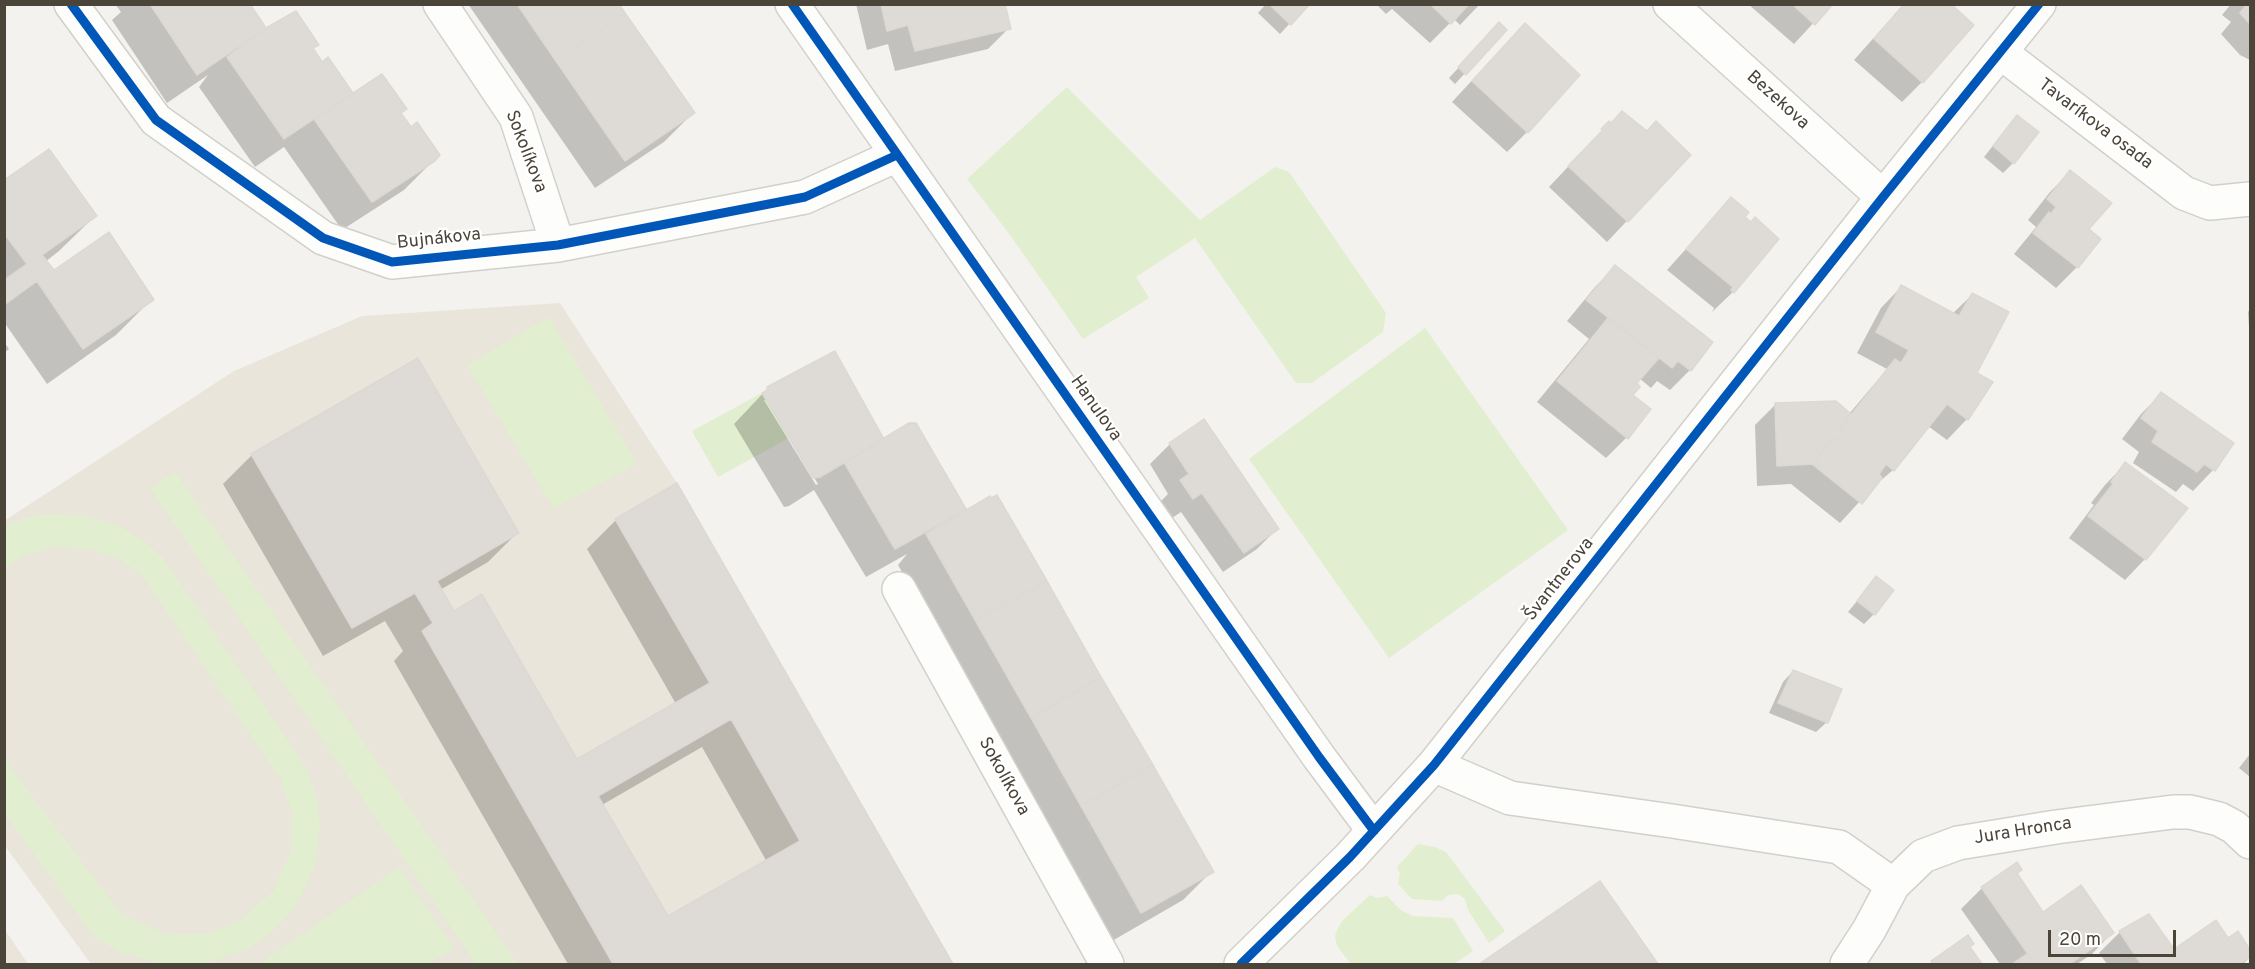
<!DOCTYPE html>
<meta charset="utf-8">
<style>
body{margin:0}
#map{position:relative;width:2255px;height:969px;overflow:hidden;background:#f4f2ee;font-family:Overpass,sans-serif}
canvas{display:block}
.frame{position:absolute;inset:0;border:6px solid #4b4439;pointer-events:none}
.scale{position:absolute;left:2048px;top:930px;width:128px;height:27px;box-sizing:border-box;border:3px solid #4b4439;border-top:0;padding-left:8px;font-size:18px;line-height:21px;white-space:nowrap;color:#4b4439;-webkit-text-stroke:4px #fff;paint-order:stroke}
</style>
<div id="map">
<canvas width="2255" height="969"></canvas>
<div class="frame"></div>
<div class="scale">20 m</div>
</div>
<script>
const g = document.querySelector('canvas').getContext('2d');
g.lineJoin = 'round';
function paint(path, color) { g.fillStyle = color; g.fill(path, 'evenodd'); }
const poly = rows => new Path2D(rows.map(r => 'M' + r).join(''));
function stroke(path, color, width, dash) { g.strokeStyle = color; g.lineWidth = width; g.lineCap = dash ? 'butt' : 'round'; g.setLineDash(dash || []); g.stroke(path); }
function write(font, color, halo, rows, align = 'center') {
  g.font = font + ' Overpass,sans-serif'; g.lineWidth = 4.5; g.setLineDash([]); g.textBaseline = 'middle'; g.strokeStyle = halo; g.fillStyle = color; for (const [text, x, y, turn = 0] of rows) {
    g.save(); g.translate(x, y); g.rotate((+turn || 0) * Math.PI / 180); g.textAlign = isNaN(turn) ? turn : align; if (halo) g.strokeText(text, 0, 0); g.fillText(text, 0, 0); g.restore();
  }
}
const education = poly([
 [560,303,677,483,953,964,91,964,5,846,4,521,234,371,362,316],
 [4,930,5,930,28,964,5,964]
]);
const green = poly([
 [1067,87,1200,220,1275,167,1289,172,1386,313,1383,332,1312,383,1296,383,1195,238,1136,277,1149,298,1083,339,1010,235,967,179],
 [549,317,637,463,554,509,467,365],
 [1425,328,1568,530,1389,658,1249,459],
 [762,393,789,438,718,477,692,431],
 [175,472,518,964,476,964,150,488],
 [41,514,82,515,119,526,148,544,163,558,306,767,318,801,320,831,315,864,298,903,271,933,247,949,205,964,163,964,121,953,94,937,5,814,5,760,122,915,169,935,209,933,240,921,274,890,292,848,292,813,281,780,142,575,121,560,90,549,52,547,23,556,5,568,5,525],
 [1418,844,1435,847,1446,852,1505,931,1489,943,1468,910,1465,899,1458,894,1448,895,1442,901,1412,899,1398,884,1400,874,1397,867],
 [399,867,454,948,429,964,259,964],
 [1370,895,1377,898,1387,896,1401,910,1413,916,1453,918,1473,951,1454,964,1351,964,1337,946,1335,936,1337,930,1342,921]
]);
const shadow = poly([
 [115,4,248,4,266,30,317,45,312,49,322,64,328,59,353,95,405,109,400,114,434,160,404,190,342,230,284,147,255,167,199,87,208,75,167,103,112,20,121,12],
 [468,4,617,4,693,113,664,142,595,188],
 [856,4,1003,4,1009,28,988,49,895,71,888,44,867,50],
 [1266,4,1308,4,1280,34,1258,13],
 [1376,4,1480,4,1460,25,1454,19,1430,43,1392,9,1386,14],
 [1748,4,1831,4,1794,44],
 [1904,4,1922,82,1902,102,1854,60],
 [2231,4,2250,4,2250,60,2240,55,2221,34,2231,22,2222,15],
 [1505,30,1455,84,1449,78,1489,35],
 [1505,45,1527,132,1507,152,1452,102],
 [1609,123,1646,133,1689,155,1607,242,1549,187],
 [2007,128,2013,163,2003,173,1984,157],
 [2070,172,2086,230,2099,239,2077,267,2056,288,2014,254,2036,227,2028,220,2050,192],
 [4,182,95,216,59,251,45,262,53,273,152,299,116,335,47,384,4,322],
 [1731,199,1743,217,1777,239,1733,292,1712,312,1714,308,1667,270],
 [1615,267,1690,370,1670,390,1657,381,1651,388,1639,378,1630,395,1649,409,1626,438,1606,458,1537,402,1589,339,1567,321,1595,287],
 [1901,287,1952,314,1972,295,1975,374,1991,383,1967,419,1947,440,1928,426,1893,470,1871,489,1840,523,1791,484,1757,486,1755,425,1776,404,1849,414,1887,369,1857,353,1881,308],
 [2250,309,2250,342,2248,312],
 [4,342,9,349,4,353],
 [768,388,883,441,915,425,966,512,1212,871,1183,900,1112,941,898,565,907,554,866,577,814,490,789,506,784,507,734,424],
 [764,400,768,400,818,484,816,485],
 [2161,394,2232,444,2213,470,2193,491,2183,484,2176,492,2133,463,2139,452,2122,439,2141,414],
 [1170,444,1278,528,1257,549,1223,572,1181,512,1172,518,1161,501,1168,494,1150,464],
 [252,455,517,533,488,562,440,590,454,613,576,761,676,704,587,549,616,520,677,485,951,964,568,964,394,661,403,651,385,621,323,656,223,484],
 [702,747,767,862,667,918,602,805],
 [2125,464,2145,559,2125,580,2069,538,2094,505,2091,503,2105,485],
 [1876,578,1874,614,1864,624,1848,612],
 [1793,671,1827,722,1816,732,1769,713,1783,682],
 [2250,754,2250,777,2239,768],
 [2017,864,2020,870,2016,874,2042,914,2112,933,2092,954,2077,964,2000,964,1961,909,1982,888],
 [1599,883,1656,964,1482,964],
 [2120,932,2173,951,2228,940,2237,933,2250,953,2250,957,2243,964,2107,964,2099,953],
 [1968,948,1980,964,1930,964,1932,962]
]);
const building = poly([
 [150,4,250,4,266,28,197,75,150,4],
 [517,4,619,4,625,13,556,61,517,4],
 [881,4,1005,4,1011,29,915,51,908,25,887,31,881,4],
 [1269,4,1310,4,1291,25,1269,4],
 [1430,4,1469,4,1451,24,1430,4],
 [1792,4,1833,4,1815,25,1792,4],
 [1904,4,1951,4,1974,25,1923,83,1874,39,1904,4],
 [2247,4,2250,4,2250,24,2240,13,2247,4],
 [296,11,319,45,313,48,322,62,328,57,353,93,284,139,227,57,266,28,296,11],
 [625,13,695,113,625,161,556,61,625,13],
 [1499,22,1507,30,1466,75,1458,67,1499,22],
 [1525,23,1580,75,1528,133,1472,81,1525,23],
 [382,74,407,109,401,113,411,127,417,122,440,155,435,161,372,202,314,119,382,74],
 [1622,111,1647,131,1656,121,1691,155,1628,222,1568,166,1603,130,1601,129,1609,121,1611,123,1622,111],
 [2017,115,2039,132,2014,164,1993,146,2017,115],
 [49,149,97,216,42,255,54,270,109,232,154,300,83,349,37,281,4,305,4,280,27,264,4,233,4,180,49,149],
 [2070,170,2112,203,2089,229,2101,239,2078,268,2033,233,2049,212,2051,214,2056,207,2047,199,2070,170],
 [1731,197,1749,212,1745,217,1751,222,1755,217,1779,239,1734,293,1731,290,1733,287,1686,249,1731,197],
 [1615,265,1713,342,1691,371,1678,361,1672,368,1586,300,1615,265],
 [1901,285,1959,316,1972,293,2009,312,1977,373,1993,382,1968,420,1947,404,1894,471,1886,464,1879,474,1882,478,1862,504,1812,464,1833,438,1836,441,1844,432,1840,429,1895,359,1901,363,1909,350,1876,332,1901,285],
 [1608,318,1659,358,1637,383,1640,387,1633,395,1651,409,1628,439,1557,381,1608,318],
 [835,351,884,439,820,477,813,478,762,393,768,390,767,387,835,351],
 [418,358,519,533,437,581,454,611,482,594,577,759,710,683,615,519,677,483,953,964,613,964,422,631,433,623,415,593,352,628,251,454,418,358],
 [731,719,800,841,668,916,598,796,731,719],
 [2161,392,2234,443,2215,471,2204,464,2197,472,2152,442,2158,431,2141,418,2161,392],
 [1836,401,1851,414,1840,429,1844,432,1836,441,1833,438,1812,464,1777,466,1775,403,1836,401],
 [1204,419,1279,529,1244,553,1202,493,1193,499,1180,480,1189,474,1169,443,1204,419],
 [909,423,916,423,966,509,895,549,844,462,909,423],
 [2125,462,2188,508,2146,560,2088,516,2113,484,2111,482,2125,462],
 [997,495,1047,581,975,620,926,534,990,496,991,498,997,495],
 [1876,576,1894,590,1875,615,1857,601,1876,576],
 [1047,581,1101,677,1031,718,975,620,1047,581],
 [1793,670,1842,689,1828,723,1778,703,1793,670],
 [1101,677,1153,765,1081,806,1031,718,1101,677],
 [1153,765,1214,872,1141,913,1081,806,1153,765],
 [2017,862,2022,870,2017,873,2043,912,2081,885,2114,933,2070,964,2035,964,1981,887,2017,862],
 [1600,881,1658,964,1479,964,1600,881],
 [2149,914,2174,949,2216,920,2228,938,2238,931,2250,950,2250,957,2240,964,2141,964,2119,931,2149,914],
 [1968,935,1974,944,1970,947,1982,964,1934,964,1931,961,1968,935],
 [2027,954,2034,964,2012,964,2027,954]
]);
const minor = poly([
 [71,4,156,120,323,238,392,262,558,245,805,197,897,155],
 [440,4,516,117,558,245],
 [792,4,1319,757,1374,831],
 [1670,4,1883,197],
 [2000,52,2184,193,2210,203,2250,199],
 [899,589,1107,964],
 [1434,765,1510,798,1672,821,1839,847,1893,885],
 [1241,964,1350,857,1434,765,1883,197,2039,4],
 [1847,964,1869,930,1893,885,1923,856,1958,843,2056,827,2173,812,2190,812,2219,819,2234,827,2250,842]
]);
const cycleway = poly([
 [71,4,156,120,323,238,392,262,558,245,805,197,897,155],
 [792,4,1319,757,1374,831],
 [1241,964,1350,857,1434,765,1883,197,2039,4]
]);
const streetNames = [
 ["Bezekova",1777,101,42],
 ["Tavaríkova osada",2095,125,37],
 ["Sokolíkova",525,152,69],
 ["Bujnákova",439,240,-6],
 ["Hanulova",1095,409,55],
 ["Švantnerova",1560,580,-52],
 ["Sokolíkova",1003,777,61],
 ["Jura Hronca",2023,832,-9]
];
paint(education, '#eae5da');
paint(green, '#e1eecf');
paint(shadow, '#0003');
paint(building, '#dedbd6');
stroke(building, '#dcd9d4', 1.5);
stroke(minor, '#d2d0cb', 36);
stroke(minor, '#fdfdfc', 33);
stroke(cycleway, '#0057b8', 9);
write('18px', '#4b4439', '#fff', streetNames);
</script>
